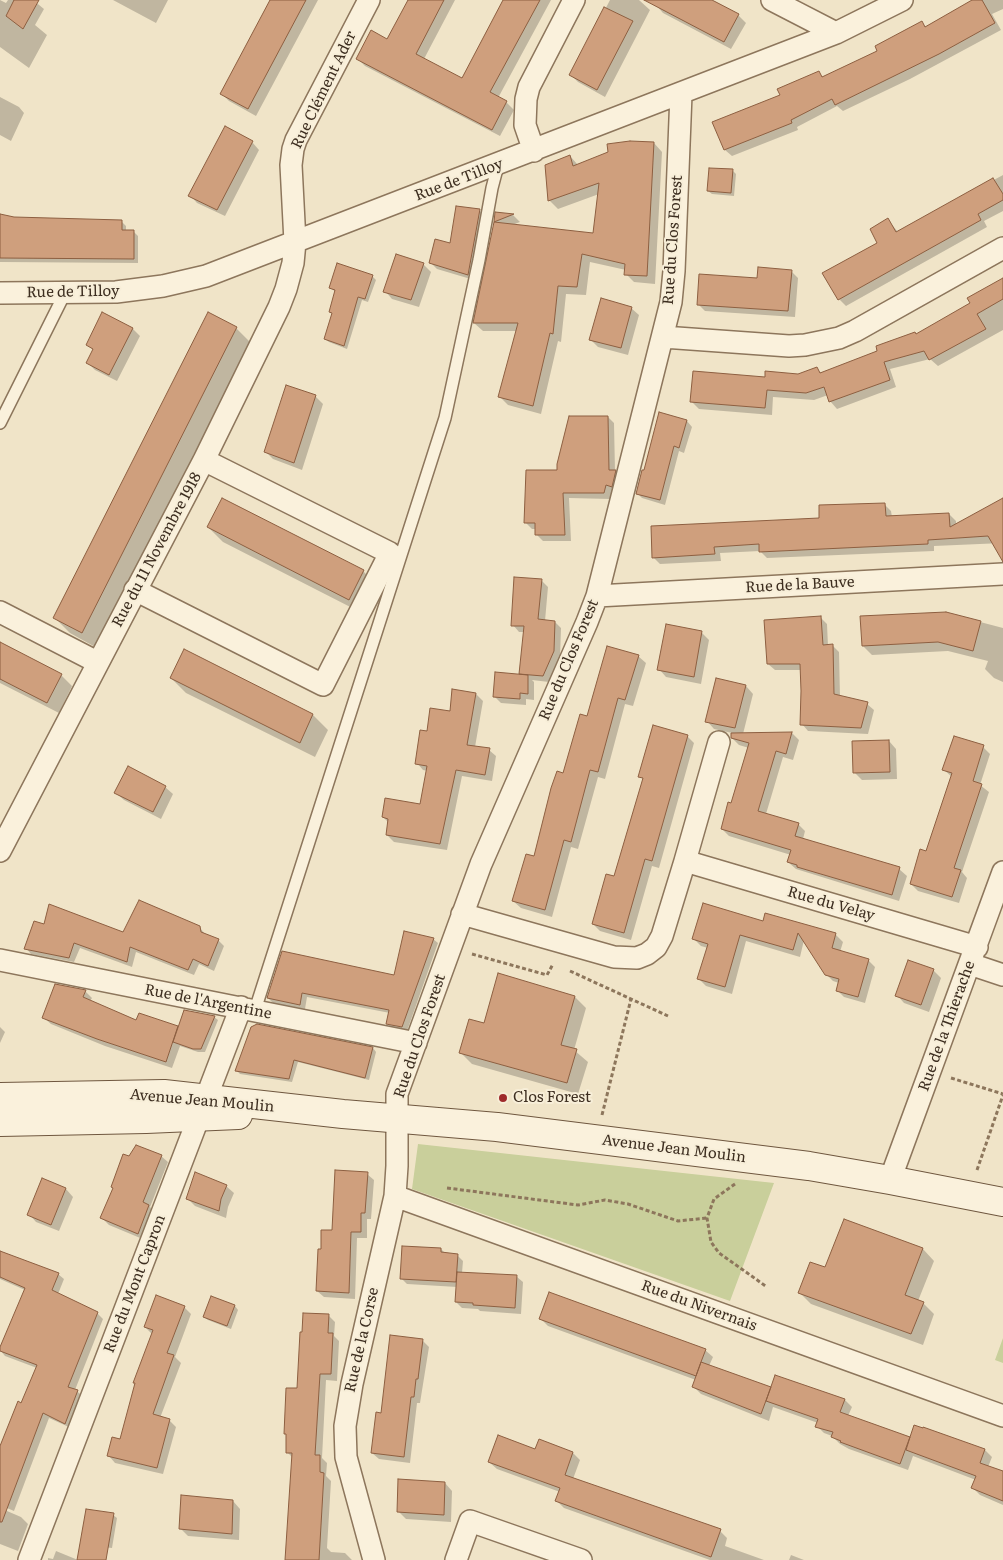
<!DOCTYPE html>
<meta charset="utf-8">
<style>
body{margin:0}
canvas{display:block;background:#f0e4c8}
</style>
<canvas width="1003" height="1560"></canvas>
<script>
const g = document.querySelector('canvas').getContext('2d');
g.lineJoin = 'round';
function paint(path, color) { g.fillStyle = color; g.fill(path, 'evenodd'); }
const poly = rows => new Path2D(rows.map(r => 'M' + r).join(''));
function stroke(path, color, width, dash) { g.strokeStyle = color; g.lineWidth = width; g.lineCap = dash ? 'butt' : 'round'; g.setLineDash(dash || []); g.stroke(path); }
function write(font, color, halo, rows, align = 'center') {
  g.font = font + ' Literata,serif'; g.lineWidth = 4; g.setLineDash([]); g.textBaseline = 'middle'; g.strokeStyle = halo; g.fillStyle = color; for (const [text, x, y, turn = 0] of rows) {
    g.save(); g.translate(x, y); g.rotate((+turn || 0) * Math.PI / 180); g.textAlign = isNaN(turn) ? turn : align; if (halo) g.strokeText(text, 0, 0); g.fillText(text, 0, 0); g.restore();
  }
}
const green = poly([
 [418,1144,774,1183,730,1301,412,1189],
 [1003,1338,1003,1363,995,1360]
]);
const shadow = poly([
 [0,0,6,3,8,0,33,0,44,9,35,25,47,35,29,68,0,47],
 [113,0,168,0,156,23],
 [272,0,318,0,256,116,229,101,222,94],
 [409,0,455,0,424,59,463,79,505,0,551,0,498,98,506,102,514,110,500,136,365,66,357,58,388,40],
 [610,0,639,0,650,10,605,97,578,82,571,75],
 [659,0,709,0,738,15,746,23,731,49,663,13,656,5],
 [975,0,1003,0,1003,9,992,14,1001,30,910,79,843,111,837,106,797,127,798,130,732,156,725,150,781,96,819,73,824,78,879,51,921,22,926,27],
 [0,97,19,107,24,113,11,141,0,135],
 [252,142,259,150,225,216,197,203,190,195],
 [654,143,662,152,655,284,634,282,626,274,626,270,590,262,586,295,566,294,561,342,558,341,541,414,508,405,500,397,517,331,483,331,474,323,497,223,495,221,496,213,513,215,520,222,512,225,594,234,599,194,558,209,550,201,546,166,570,156,578,165],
 [732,170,736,174,734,196,712,194,708,191],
 [1003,175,1003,211,984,221,987,227,846,306,839,299,879,243,888,220,898,232],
 [457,207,480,211,486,217,474,280,437,269,430,262,451,245],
 [0,215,14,219,121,221,126,226,126,231,133,231,138,236,138,263,0,262],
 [423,264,431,272,419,307,392,299,385,291],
 [791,271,798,278,795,317,705,311,699,305,758,279],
 [372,276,376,280,368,302,362,300,347,349,329,342,325,339,333,314,330,311,336,292,330,288],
 [1003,284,1003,330,938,366,930,359,890,369,896,387,837,409,830,401,828,395,814,400,773,397,772,415,699,409,692,402,766,379,798,375,817,369,822,374,916,335],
 [631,308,639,315,628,355,598,347,591,340],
 [103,314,133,329,140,336,117,381,95,370,88,363,94,351,88,345],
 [236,328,251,343,97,648,70,633,55,618],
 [315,396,323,404,302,470,273,459,266,452],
 [660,414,687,421,692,427,684,453,679,451,665,505,642,498,637,493,645,471],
 [608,417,614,423,615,471,621,477,618,492,612,491,610,499,569,498,571,541,543,541,537,535,537,529,532,529,526,523,558,471],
 [1003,499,1003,543,934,546,934,551,767,558,760,551,720,553,721,561,660,564,653,557,884,504,891,511,892,517,949,514,956,521,956,525],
 [208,527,363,571,378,586,364,614,223,542],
 [541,580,548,587,545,621,555,622,561,628,560,658,549,682,532,680,534,682,534,700,526,699,526,705,501,703,494,696,523,676,521,673,525,632,519,632,513,625],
 [946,613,1003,628,1003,682,994,678,985,669,988,661,948,651,872,655,863,646],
 [820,617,827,624,828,646,833,646,839,652,840,697,867,704,874,710,868,734,808,731,802,724,802,670,775,670,768,664],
 [701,632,709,640,701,684,666,677,659,669],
 [0,644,61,675,72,686,59,713,0,683],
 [638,656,646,663,633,706,625,704,605,779,598,777,578,849,571,847,552,917,521,908,513,901,535,858,564,775,588,717],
 [171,678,313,715,328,730,315,757,186,693],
 [717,679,746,686,753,694,743,734,792,733,799,740,793,760,783,757,766,814,798,824,805,831,803,839,899,869,907,876,899,901,796,869,788,862,791,855,729,836,722,829,732,804,749,748,739,745,732,738,732,733,714,729,707,721],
 [453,691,476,694,483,701,475,747,489,750,496,756,492,781,462,776,447,850,394,842,387,835,389,823,383,817,421,805,428,771,423,770,417,763,428,733,451,712],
 [687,736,694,743,659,868,652,866,631,940,600,931,593,924,615,878,644,780,640,776],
 [889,741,896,749,897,779,862,780,855,773],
 [983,747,990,754,980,785,989,792,962,872,967,878,959,903,918,891,911,884,926,852,952,777,943,769],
 [165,787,173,794,161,819,124,800,116,793],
 [766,915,836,935,843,942,840,952,868,960,875,967,865,1003,844,997,837,990,839,983,833,981,826,974,804,940,800,957,746,941,732,994,706,986,699,979,708,948,701,946,694,939,764,923],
 [199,927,206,935,218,940,224,946,214,971,199,964,194,975,136,952,132,967,80,948,74,962,31,954,26,948],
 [433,939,438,943,407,1031,392,1029,388,1024,390,1013,307,997,305,1009,273,1003,268,998,395,977],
 [933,970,941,978,929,1012,904,1003,897,995],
 [85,991,92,998,90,1001,137,1021,178,1027,179,1028,214,1017,218,1020,205,1052,198,1052,180,1046,172,1068,105,1046,51,1024,44,1018],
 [575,997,586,1008,574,1050,588,1062,578,1094,472,1064,460,1052,484,1024],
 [0,1027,5,1032,0,1043],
 [252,1028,373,1048,376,1052,369,1080,298,1062,292,1082,240,1074,236,1070],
 [161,1156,168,1162,150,1207,156,1213,145,1240,109,1225,102,1218,129,1158],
 [367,1174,374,1180,371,1219,367,1219,367,1238,357,1238,355,1299,324,1297,317,1291,323,1251],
 [226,1186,234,1193,228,1207,226,1218,195,1206,187,1198],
 [66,1189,73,1197,59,1231,36,1222,29,1214],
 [845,1220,923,1249,934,1261,918,1301,923,1303,934,1314,923,1345,811,1304,800,1293,826,1269],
 [441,1249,446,1254,457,1255,463,1261,462,1273,517,1277,523,1282,521,1314,480,1311,478,1309,462,1308,456,1302,457,1287,407,1284,401,1278],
 [0,1256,58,1274,64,1279,58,1294,98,1314,103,1319,75,1390,83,1396,71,1428,49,1418,14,1511,0,1505,0,1450,37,1368,5,1356,0,1350,25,1290,0,1279],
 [212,1297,235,1306,238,1310,231,1329,208,1320,204,1317],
 [184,1307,191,1314,175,1357,181,1363,160,1418,169,1420,176,1427,163,1474,115,1463,109,1456,121,1441,152,1334,145,1327],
 [328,1315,335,1322,334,1336,339,1341,337,1381,326,1380,322,1458,327,1463,326,1476,331,1481,327,1548,331,1552,345,1553,352,1560,286,1560,293,1458,287,1452,287,1436,286,1434,298,1390],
 [541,1319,705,1350,713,1357,709,1366,770,1388,776,1377,845,1400,852,1407,848,1416,911,1439,924,1429,985,1450,992,1457,988,1467,1003,1472,1003,1505,980,1495,973,1488,976,1480,913,1456,908,1470,849,1449,840,1444,832,1436,824,1433,817,1426,818,1423,773,1407,769,1421,701,1394,694,1387,696,1380,548,1326],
 [422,1340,429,1347,420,1403,417,1403,410,1463,379,1459,372,1453,382,1414],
 [536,1450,573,1453,580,1460,573,1479,720,1531,727,1538,725,1546,764,1560,710,1560,564,1508,557,1501,560,1492,497,1469,489,1462],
 [445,1483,452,1491,451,1522,406,1519,398,1511],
 [233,1501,240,1509,239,1540,188,1536,180,1528],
 [0,1508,21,1517,28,1524,18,1551,0,1544],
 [113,1515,117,1518,112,1548,85,1545],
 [56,1551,78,1560,48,1560,48,1558,53,1559],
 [791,1555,804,1560,789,1560]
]);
const building = poly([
 [14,0,39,0,23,29,6,16,14,0],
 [270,0,306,0,248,109,220,94,270,0],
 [408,0,444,0,416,54,462,78,503,0,540,0,490,92,507,101,492,130,356,59,371,30,387,39,408,0],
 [644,0,712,0,739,14,724,42,644,0],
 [972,0,982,0,995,23,939,54,835,105,832,99,791,120,792,123,724,150,712,122,780,95,777,89,819,71,822,77,877,51,875,46,922,21,925,27,972,0],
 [604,7,633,21,597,90,569,75,604,7],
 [225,126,253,141,217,210,188,196,225,126],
 [630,141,654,142,647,276,624,275,625,264,582,254,577,287,558,286,553,334,550,333,533,406,498,397,518,323,473,323,494,222,593,233,599,183,548,201,545,165,570,155,573,166,608,152,607,144,630,141],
 [709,168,733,169,731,193,707,191,709,168],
 [993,178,1003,194,1003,200,978,214,981,220,838,300,822,273,877,243,870,229,888,218,896,232,993,178],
 [456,206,480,209,468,275,429,263,435,239,450,243,456,206],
 [495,212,514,214,494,222,495,212],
 [0,214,14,217,122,220,122,230,134,230,134,259,0,258,0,214],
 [396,254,424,263,411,300,383,292,396,254],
 [337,263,373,275,365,299,358,297,344,346,324,339,332,313,329,312,335,290,329,288,337,263],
 [758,267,792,270,788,311,697,305,699,274,757,278,758,267],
 [1003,278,1003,299,977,314,986,329,929,360,924,351,884,362,890,380,829,402,824,387,806,393,767,390,765,408,690,402,693,371,765,377,765,371,798,374,817,367,820,373,877,351,876,346,915,332,916,334,970,303,967,298,1003,278],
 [601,298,632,307,621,348,589,340,601,298],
 [102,312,133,328,109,375,86,363,93,349,86,345,102,312],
 [208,312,237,327,82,633,53,618,208,312],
 [286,385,316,395,294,463,264,452,286,385],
 [659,412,687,420,679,448,674,446,660,500,636,494,642,470,644,470,659,412],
 [569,416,608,416,609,470,616,470,612,487,606,485,604,493,563,493,565,535,535,535,535,523,524,523,526,470,557,470,557,464,569,416],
 [222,498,364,570,349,600,207,527,222,498],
 [1003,498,1003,562,988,536,928,540,928,544,759,552,759,544,714,547,715,554,652,558,651,526,819,518,819,505,885,503,886,516,949,513,950,527,1003,498],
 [514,577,542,579,538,619,555,621,554,651,543,676,519,674,524,626,511,626,514,577],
 [946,612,981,621,973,651,938,642,862,646,860,616,946,612],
 [821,616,823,645,833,644,834,694,868,702,861,728,800,725,801,691,800,664,767,664,764,620,821,616],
 [666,624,702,631,694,677,657,670,666,624],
 [0,642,62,674,47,703,0,679,0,642],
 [607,646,639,655,625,700,618,698,598,772,590,770,571,842,564,840,545,910,512,901,526,854,534,856,551,788,557,771,563,773,580,714,587,716,607,646],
 [184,649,313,714,300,743,170,678,184,649],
 [495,672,528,675,528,694,520,693,520,699,493,697,495,672],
 [716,678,746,685,735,728,705,722,716,678],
 [452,689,476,693,467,745,490,748,485,775,456,770,440,844,386,835,388,819,382,817,385,798,420,804,427,766,415,764,420,730,427,731,430,708,450,711,452,689],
 [653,725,688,735,652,861,645,859,624,933,592,924,606,874,614,876,643,778,638,777,653,725],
 [792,732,786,754,776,751,758,811,799,823,795,836,900,867,892,895,797,867,797,865,787,862,791,850,721,829,728,802,731,803,749,743,731,738,731,733,792,732],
 [954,736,984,745,973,781,982,784,954,868,961,870,952,897,910,884,920,849,926,851,952,773,942,770,954,736],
 [889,740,890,772,853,773,852,741,889,740],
 [128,766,166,786,153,812,114,793,128,766],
 [139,900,200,926,201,932,219,939,208,966,193,959,188,970,130,947,127,962,74,943,69,958,24,949,34,921,44,924,49,904,123,932,139,900],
 [703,903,763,921,765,913,836,933,832,948,869,959,858,997,836,991,839,979,825,975,798,933,793,950,740,935,725,987,697,979,708,944,692,939,703,903],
 [404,931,434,938,402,1027,386,1024,389,1010,302,993,300,1005,267,998,282,951,394,975,404,931],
 [908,960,934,969,921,1005,895,996,908,960],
 [498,973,575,996,561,1045,577,1049,567,1083,459,1053,469,1019,484,1023,498,973],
 [55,984,86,990,83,997,136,1020,139,1013,178,1026,166,1062,97,1039,42,1018,55,984],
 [184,1010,215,1016,201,1049,193,1049,173,1042,184,1010],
 [257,1024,373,1047,365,1078,294,1060,289,1079,235,1071,251,1027,257,1024],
 [136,1145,162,1155,143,1202,149,1205,138,1234,100,1218,113,1188,111,1187,123,1154,129,1156,136,1145],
 [335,1170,368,1172,365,1213,361,1213,361,1232,351,1232,349,1293,316,1291,318,1249,321,1249,321,1230,332,1230,335,1170],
 [195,1172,227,1185,221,1199,219,1211,186,1199,195,1172],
 [42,1178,66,1188,51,1225,27,1215,42,1178],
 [844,1219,923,1248,905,1295,924,1302,911,1334,798,1293,810,1262,825,1267,844,1219],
 [402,1246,441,1248,441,1252,458,1254,456,1282,400,1279,402,1246],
 [0,1251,59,1273,52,1290,98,1312,68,1387,78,1390,65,1424,43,1413,2,1522,0,1522,0,1446,18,1401,21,1403,37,1365,0,1351,0,1347,25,1288,0,1277,0,1251],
 [457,1272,517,1275,515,1308,473,1305,473,1303,455,1302,457,1272],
 [549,1292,706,1349,701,1362,771,1387,761,1414,692,1387,701,1362,696,1376,539,1319,549,1292],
 [156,1295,185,1306,167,1353,174,1355,153,1414,170,1419,157,1468,107,1456,112,1437,120,1439,135,1383,133,1383,153,1330,144,1327,156,1295],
 [211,1296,235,1305,227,1326,203,1317,211,1296],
 [303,1313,329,1314,328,1333,333,1333,331,1374,320,1374,315,1455,320,1455,320,1472,324,1473,319,1560,285,1560,292,1453,286,1453,286,1434,284,1434,286,1388,297,1388,300,1332,302,1332,303,1313],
 [390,1335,423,1339,418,1379,416,1379,414,1397,411,1397,404,1457,371,1453,376,1412,381,1413,390,1335],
 [775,1375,845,1399,840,1412,910,1437,914,1425,923,1428,923,1427,985,1449,980,1463,1003,1471,1003,1501,971,1488,976,1476,906,1450,910,1437,900,1464,840,1442,841,1441,831,1437,833,1432,815,1427,818,1419,766,1401,775,1375],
 [498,1435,535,1449,539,1439,573,1452,565,1475,721,1529,711,1557,555,1501,560,1488,488,1462,498,1435],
 [398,1479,445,1482,444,1515,397,1512,398,1479],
 [181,1495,233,1500,232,1534,179,1529,181,1495],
 [86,1509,114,1513,106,1560,77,1560,86,1509]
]);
const path = poly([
 [472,954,547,975,553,964],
 [570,971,668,1016],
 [951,1078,1003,1094],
 [602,1115,631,999],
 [977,1170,1003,1095],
 [735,1184,714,1199,707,1218,711,1242,719,1253,767,1287],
 [447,1188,578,1205,605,1200,628,1204,678,1221,707,1218]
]);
const lane = poly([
 [0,423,65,293],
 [255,1010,445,418,479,260,492,188,498,165]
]);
const street = poly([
 [772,0,836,33],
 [534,151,525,125,526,99,529,87,574,0],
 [0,293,116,292,163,286,206,276,836,33,902,0],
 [663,337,789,346,805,345,839,338,855,331,1003,248],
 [135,590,323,685,390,553,204,460],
 [597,596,1003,574],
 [0,612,97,662],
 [0,851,204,460,279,307,286,289,293,263,295,242,291,165,293,149,296,140,369,0],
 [685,861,719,742],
 [462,914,614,957,637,958,647,954,656,947,662,936,685,861,977,947],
 [0,960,416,1043],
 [970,964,1003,975],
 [890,1180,1003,872],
 [395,1196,1003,1416],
 [29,1560,241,1007],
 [374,1560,346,1457,345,1426,352,1384,395,1196,397,1166,397,1094,481,864,587,622,597,596,671,302,674,271,681,94],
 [456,1560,470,1521,581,1560]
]);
const secondary = poly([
 [0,1097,164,1094,343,1114,497,1127,809,1166,890,1180,1003,1202],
 [0,1122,146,1119,238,1115]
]);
const markers = [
 [503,1098,5,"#9e2a2b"]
];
const streetNames = [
 ["Rue Clément Ader",324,90,-64],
 ["Rue de Tilloy",459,180,-21],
 ["Rue du Clos Forest",673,240,-86],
 ["Rue de Tilloy",73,292,-1],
 ["Rue du 11 Novembre 1918",157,550,-62],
 ["Rue de la Bauve",800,585,-3],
 ["Rue du Clos Forest",569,660,-67],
 ["Rue du Velay",831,904,16],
 ["Rue de l'Argentine",208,1002,11],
 ["Rue de la Thierache",947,1026,-70],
 ["Rue du Clos Forest",420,1036,-71],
 ["Avenue Jean Moulin",202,1101,5],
 ["Avenue Jean Moulin",674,1149,7],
 ["Rue du Mont Capron",135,1284,-69],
 ["Rue du Nivernais",699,1306,20],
 ["Rue de la Corse",362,1340,-77]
];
const poiNames = [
 ["Clos Forest",513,1098]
];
paint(green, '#c9cf9b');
paint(shadow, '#0003');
paint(building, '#cf9f7d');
stroke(building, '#8d5f41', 1);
stroke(lane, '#8d765c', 14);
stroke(street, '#8d765c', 24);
stroke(secondary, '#6f573f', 30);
stroke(path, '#8d765c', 3, [4, 2.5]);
stroke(lane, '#faf1dc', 11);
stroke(street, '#faf1dc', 21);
stroke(secondary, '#faf1dc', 28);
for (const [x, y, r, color] of markers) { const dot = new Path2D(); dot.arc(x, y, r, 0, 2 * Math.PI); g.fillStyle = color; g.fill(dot); stroke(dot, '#f7eed8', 2); }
write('15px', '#3d2e20', '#f7eed8', streetNames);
write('15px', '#3d2e20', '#f7eed8', poiNames, 'left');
</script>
